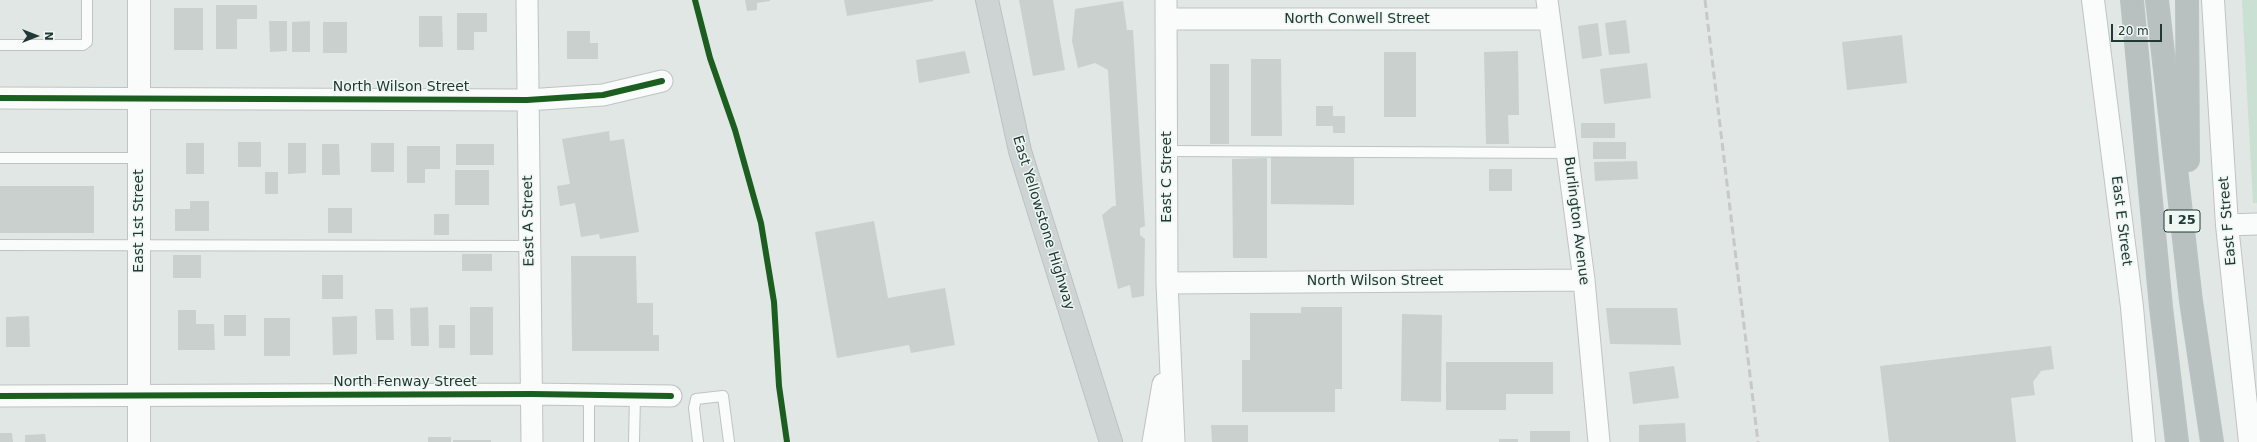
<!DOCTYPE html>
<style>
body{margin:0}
#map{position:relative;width:2257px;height:442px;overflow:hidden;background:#e1e7e5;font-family:"DejaVu Sans",sans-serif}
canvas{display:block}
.north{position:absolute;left:16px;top:16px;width:40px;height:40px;-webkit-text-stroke:3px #eff7f3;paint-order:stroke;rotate:90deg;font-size:11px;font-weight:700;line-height:16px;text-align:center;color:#203935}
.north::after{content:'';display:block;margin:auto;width:14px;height:18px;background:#203935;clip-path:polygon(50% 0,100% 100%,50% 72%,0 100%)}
.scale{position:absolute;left:2111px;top:24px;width:51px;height:18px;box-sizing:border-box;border:2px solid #203935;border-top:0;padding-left:5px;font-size:12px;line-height:14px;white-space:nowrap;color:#203935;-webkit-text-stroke:3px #eff7f3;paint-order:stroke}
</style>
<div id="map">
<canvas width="2257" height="442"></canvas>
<div class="north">N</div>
<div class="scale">20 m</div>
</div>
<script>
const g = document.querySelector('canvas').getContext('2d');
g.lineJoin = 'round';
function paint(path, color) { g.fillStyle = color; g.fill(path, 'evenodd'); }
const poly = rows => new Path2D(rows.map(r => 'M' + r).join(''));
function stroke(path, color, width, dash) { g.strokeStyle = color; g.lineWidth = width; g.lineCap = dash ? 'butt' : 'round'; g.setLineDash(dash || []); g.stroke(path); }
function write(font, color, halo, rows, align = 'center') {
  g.font = font + ' "DejaVu Sans",sans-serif'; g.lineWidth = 3; g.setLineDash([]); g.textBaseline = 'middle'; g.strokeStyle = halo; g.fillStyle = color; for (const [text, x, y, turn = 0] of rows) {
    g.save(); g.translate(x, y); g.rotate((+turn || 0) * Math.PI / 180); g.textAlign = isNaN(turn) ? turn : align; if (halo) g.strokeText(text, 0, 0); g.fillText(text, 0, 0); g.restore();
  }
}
const green = poly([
 [2242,0,2257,0,2257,203,2253,203]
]);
const building = poly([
 [745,0,770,0,770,1,757,3,757,10,747,11],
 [844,0,933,0,933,1,847,16],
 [1019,0,1053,0,1065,70,1033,76],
 [1123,1,1127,30,1133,30,1145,226,1140,228,1140,235,1145,239,1144,296,1132,298,1130,285,1118,289,1102,215,1113,206,1116,206,1108,70,1095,63,1078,68,1072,41,1075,9],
 [216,5,257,5,257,19,237,19,237,49,216,49],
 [174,8,203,8,203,50,174,50],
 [457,13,487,13,487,32,474,32,474,50,457,50],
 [419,16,442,16,443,47,419,47],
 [1626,20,1630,53,1609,55,1605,23],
 [269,21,287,21,287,51,270,52],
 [310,21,310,52,292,52,292,22],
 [323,22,347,22,347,53,323,53],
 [1598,23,1602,56,1582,59,1578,26],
 [567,31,590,31,590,43,598,43,598,59,567,59],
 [1902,35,1907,83,1847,90,1842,42],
 [965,51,970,73,919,83,916,60],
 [1518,51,1519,115,1508,115,1509,144,1486,144,1484,52],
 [1384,52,1416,52,1416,117,1384,117],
 [1251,59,1281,59,1282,136,1251,136],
 [1647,63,1651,98,1604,104,1600,69],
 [1210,64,1229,64,1229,144,1210,144],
 [1316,106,1333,106,1333,116,1345,116,1345,133,1333,133,1333,126,1316,126],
 [1581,123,1615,123,1615,138,1581,138],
 [609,131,610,141,624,139,639,232,600,239,599,234,581,237,575,203,560,206,557,186,570,184,562,139],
 [238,142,261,142,261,167,238,167],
 [1593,142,1626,142,1626,159,1593,159],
 [186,143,204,143,204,174,186,174],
 [288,143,306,143,306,173,288,174],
 [371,143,394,143,394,172,371,172],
 [322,144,339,144,340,175,322,175],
 [456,144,494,144,494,165,456,165],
 [407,146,440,146,440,169,425,169,425,183,407,183],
 [1271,157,1354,158,1354,205,1271,204],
 [1267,158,1267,258,1233,258,1232,159],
 [1637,161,1638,179,1595,181,1594,162],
 [1489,169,1512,169,1512,191,1489,191],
 [455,170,489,170,489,205,455,205],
 [265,172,278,172,278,194,265,194],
 [0,186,94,186,94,233,0,233],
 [190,201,209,201,209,231,175,231,175,209,190,209],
 [328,208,352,208,352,233,328,233],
 [434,214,449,214,449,235,434,235],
 [874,221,888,298,945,288,955,345,911,353,909,345,837,358,815,232],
 [462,254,492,254,492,271,462,271],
 [173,255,201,255,201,278,173,278],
 [571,256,636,256,637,303,653,303,653,335,659,335,659,351,572,351],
 [322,275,343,275,343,299,322,299],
 [428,307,429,346,411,346,410,308],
 [470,307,493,307,493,355,470,355],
 [1301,307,1342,307,1342,389,1335,389,1335,412,1242,412,1242,360,1250,360,1250,313,1301,313],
 [1606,308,1677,308,1681,345,1610,344],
 [375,309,393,309,394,340,376,340],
 [178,310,196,310,196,324,214,324,215,350,178,350],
 [1402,314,1442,315,1441,402,1401,401],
 [224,315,246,315,246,336,224,336],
 [29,316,30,347,6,347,6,317],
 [357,316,357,354,333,355,332,317],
 [264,318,290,318,290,356,264,356],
 [439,325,455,325,455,348,439,348],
 [2051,346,2054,369,2041,371,2033,382,2035,395,2011,398,2016,442,1889,442,1880,366],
 [1446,362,1553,362,1553,394,1506,394,1506,410,1446,410],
 [1674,366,1679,398,1633,404,1629,372],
 [1685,423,1686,442,1639,442,1639,425],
 [1211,425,1248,425,1248,442,1212,442],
 [1530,431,1570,431,1570,442,1530,442],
 [0,433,12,433,13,442,0,442],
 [45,434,46,442,25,442,25,435],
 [428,437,451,437,451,442,428,442],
 [1499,439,1518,439,1518,442,1499,442],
 [453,440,491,440,491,442,453,442]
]);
const service = poly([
 [0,45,83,45,87,42,87,0],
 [1168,151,1568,153],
 [0,158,139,158],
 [0,245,530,246],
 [589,395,589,442],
 [634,442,635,395],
 [698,442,694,408,696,399,723,396,729,442]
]);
const minor = poly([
 [527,0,532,442],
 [1166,0,1167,283,1174,442],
 [1547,0,1584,280,1599,442],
 [1166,19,1548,19],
 [0,98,527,100,603,95,662,81],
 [2227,225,2257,224],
 [1167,283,1584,280],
 [0,396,532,394,671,396],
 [1153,442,1163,384]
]);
const tertiary = poly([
 [139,0,139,442]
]);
const secondary = poly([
 [2093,0,2132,307,2144,442],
 [2213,0,2227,225,2250,442]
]);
const primary = poly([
 [987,0,1020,151,1111,442]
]);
const motorway = poly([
 [2132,0,2161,307,2177,442],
 [2157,0,2191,301,2212,442],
 [2187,0,2188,160]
]);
const rail = poly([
 [1705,0,1758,442]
]);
const cycleway = poly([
 [695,0,710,58,735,130,761,223,774,302,779,386,787,442],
 [0,98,527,100,603,95,662,81],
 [0,396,532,394,671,396]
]);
const shields = [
 [2182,221,36]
];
const shieldNames = [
 ["I 25",2182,221]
];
const streetNames = [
 ["North Conwell Street",1357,19],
 ["North Wilson Street",401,87],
 ["East C Street",1167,177,-90],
 ["East 1st Street",139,221,-90],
 ["East A Street",529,221,-91],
 ["Burlington Avenue",1576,221,83],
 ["East E Street",2121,221,83],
 ["East F Street",2228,221,-95],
 ["East Yellowstone Highway",1043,223,73],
 ["North Wilson Street",1375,281],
 ["North Fenway Street",405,382]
];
paint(green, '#cae0d3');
paint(building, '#cad0ce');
stroke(service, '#bec4c2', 12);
stroke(minor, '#bec4c2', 23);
stroke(tertiary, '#bec4c2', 24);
stroke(secondary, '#bdc5c2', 24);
stroke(primary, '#bbc3c2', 24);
stroke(motorway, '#bbc3c2', 24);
stroke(service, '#fafbfb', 10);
stroke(minor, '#fafbfb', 21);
stroke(tertiary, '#fafbfb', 22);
stroke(secondary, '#fafbfb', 22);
stroke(primary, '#cdd4d3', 22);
stroke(motorway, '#b9c1c0', 22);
stroke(rail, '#c6c9c9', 3, [8, 4]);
stroke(cycleway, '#1b5e20', 6);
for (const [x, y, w] of shields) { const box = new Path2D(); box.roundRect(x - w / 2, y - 11, w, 22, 3); g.fillStyle = '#eff7f3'; g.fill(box); stroke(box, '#203935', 1); }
write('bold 13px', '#203935', null, shieldNames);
write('14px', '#203935', '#eff7f3', streetNames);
</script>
